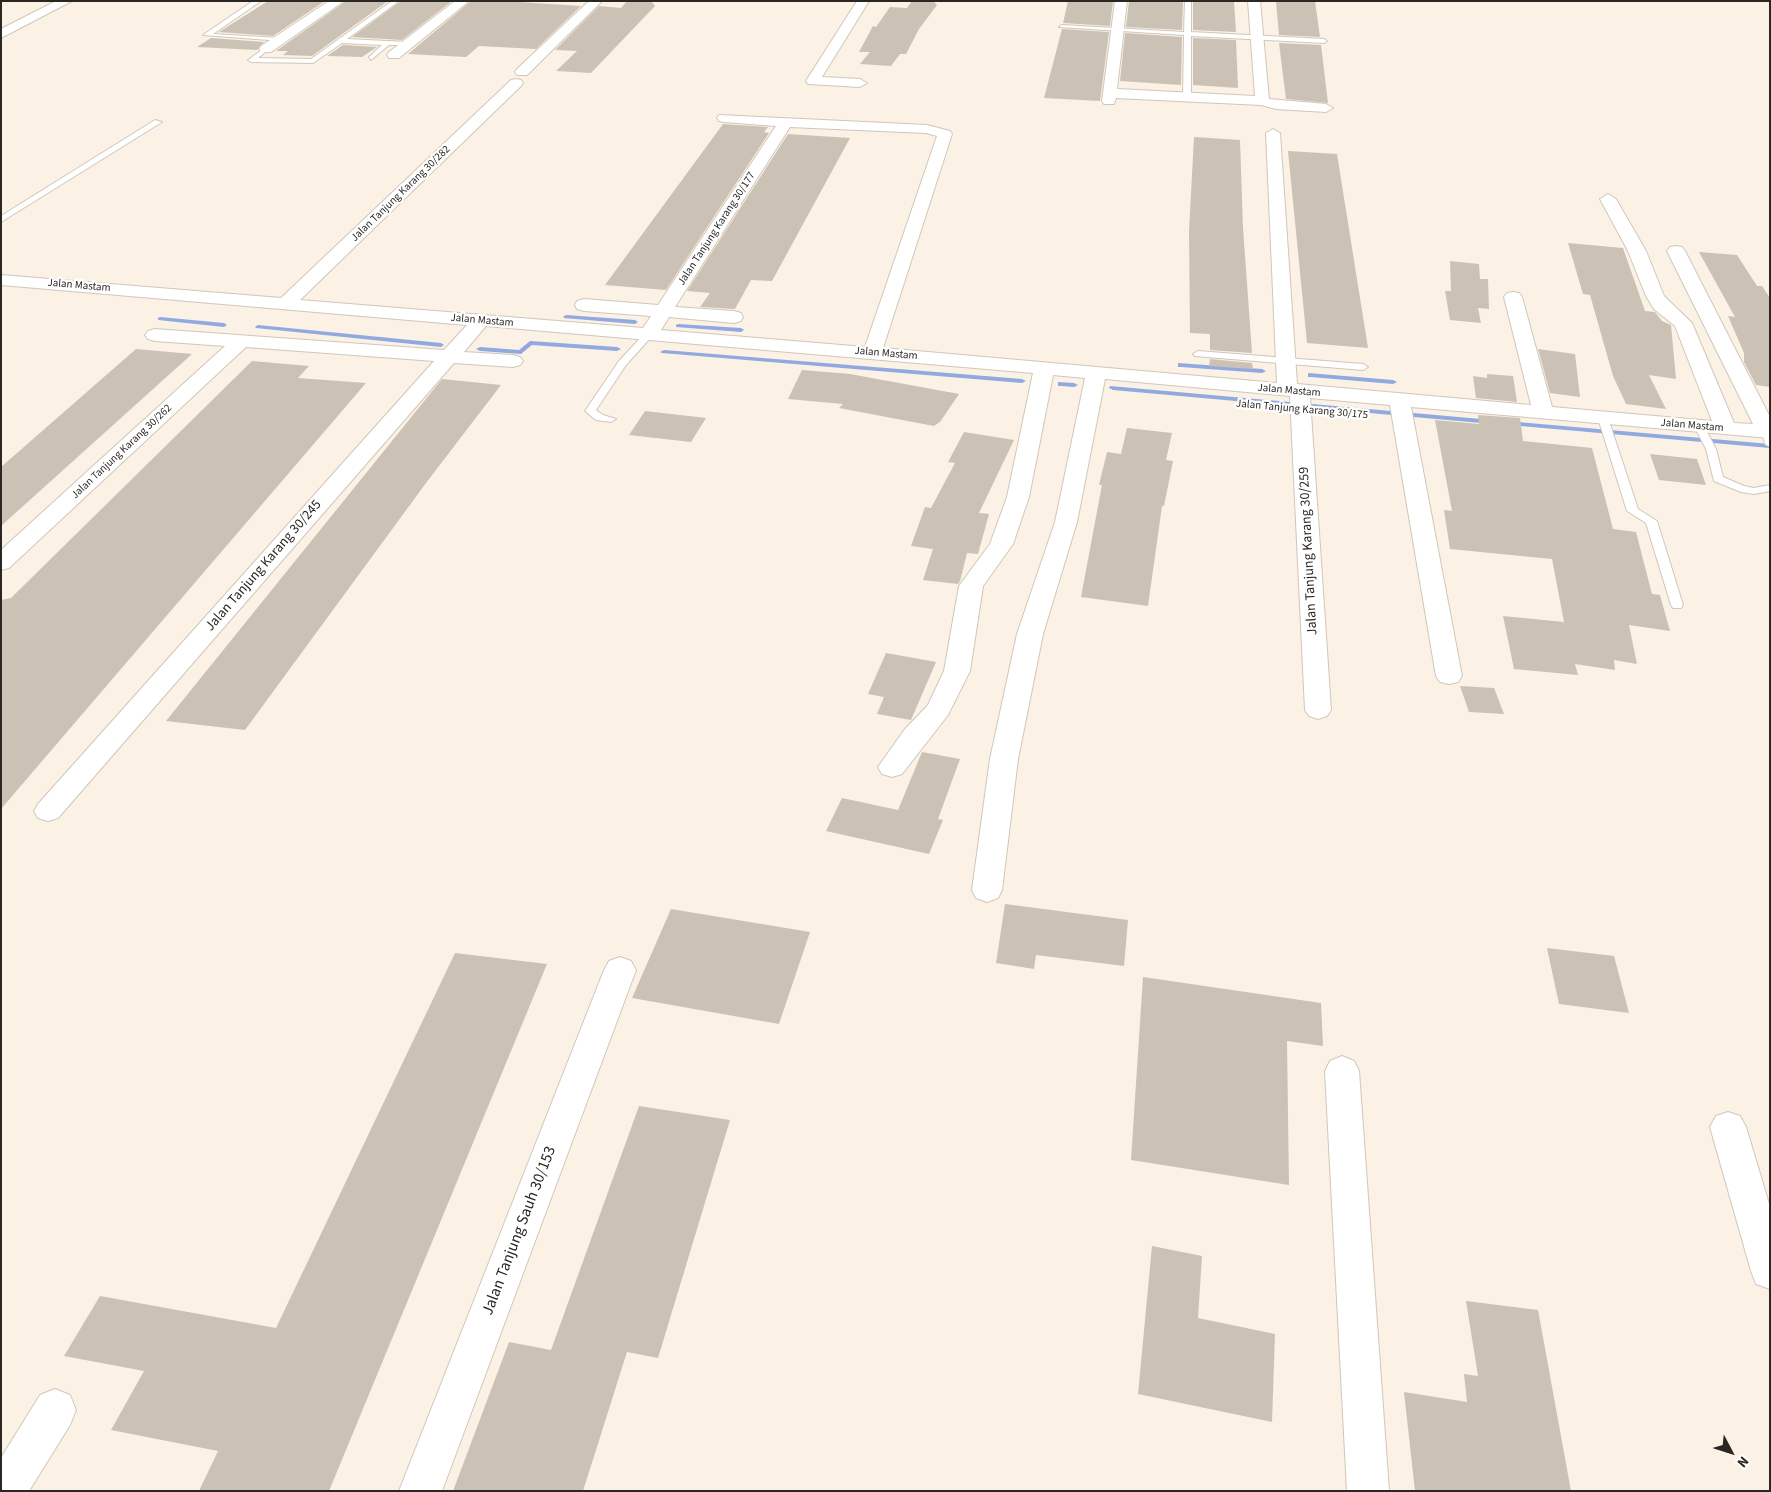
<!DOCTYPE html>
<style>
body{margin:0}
#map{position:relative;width:1771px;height:1492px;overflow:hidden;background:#fbf1e4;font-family:"Source Sans 3",sans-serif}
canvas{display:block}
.frame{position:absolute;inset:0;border:2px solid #2a2722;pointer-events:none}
.north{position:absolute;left:1706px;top:1427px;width:50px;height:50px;-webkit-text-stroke:4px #fff;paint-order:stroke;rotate:130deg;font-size:14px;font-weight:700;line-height:20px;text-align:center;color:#2a2722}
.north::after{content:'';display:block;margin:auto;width:18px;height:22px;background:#2a2722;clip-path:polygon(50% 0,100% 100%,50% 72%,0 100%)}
</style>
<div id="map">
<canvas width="1771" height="1492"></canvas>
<div class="frame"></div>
<div class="north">N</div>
</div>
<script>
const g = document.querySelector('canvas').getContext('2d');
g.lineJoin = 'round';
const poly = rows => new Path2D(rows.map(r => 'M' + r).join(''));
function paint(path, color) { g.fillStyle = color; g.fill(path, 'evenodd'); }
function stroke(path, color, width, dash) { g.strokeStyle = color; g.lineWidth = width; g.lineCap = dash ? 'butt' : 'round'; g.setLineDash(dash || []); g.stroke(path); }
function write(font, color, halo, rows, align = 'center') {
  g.font = font + ' "Source Sans 3",sans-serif'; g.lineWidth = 4.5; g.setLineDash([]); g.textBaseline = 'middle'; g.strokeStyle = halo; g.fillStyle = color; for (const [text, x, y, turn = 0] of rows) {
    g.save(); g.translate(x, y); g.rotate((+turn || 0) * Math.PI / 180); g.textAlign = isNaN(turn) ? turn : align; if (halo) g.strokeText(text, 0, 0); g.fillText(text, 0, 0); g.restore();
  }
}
const stream = poly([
 [566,315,635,320,638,322,635,324,564,318,563,317,566,315],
 [160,317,224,323,227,325,224,327,158,320,158,318,160,317],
 [678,324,741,328,744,330,741,332,676,327,676,325,678,324],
 [258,325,441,343,444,345,441,347,256,328,255,327,258,325],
 [530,341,617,347,621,349,617,351,532,345,521,354,480,351,476,349,480,347,519,350,530,341],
 [664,350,1022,379,1026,381,1022,383,662,353,660,352,664,350],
 [1178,363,1262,369,1266,371,1262,373,1181,367,1178,367,1178,363],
 [1308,373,1393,380,1397,382,1393,384,1311,377,1308,377,1308,373],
 [1058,382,1074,383,1078,385,1074,387,1061,386,1058,386,1058,382],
 [1110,386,1492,420,1496,422,1492,424,1113,390,1109,388,1110,386],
 [1506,421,1770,444,1770,448,1509,425,1505,423,1506,421]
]);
const building = poly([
 [268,1,325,1,273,36,219,32],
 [346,1,388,1,312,56,283,55,288,51,276,51],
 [401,1,452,1,402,40,352,37],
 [471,1,503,1,581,6,536,49,479,46,466,57,408,54],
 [627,1,651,1,655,6,591,73,556,71,577,51,555,50,599,6,621,8],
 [912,1,933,1,937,5,919,29,906,54,900,54,891,66,860,64,870,52,859,52,873,26,876,27,890,7,907,8],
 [1068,1,1113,1,1110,26,1063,23],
 [1129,1,1183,1,1182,30,1126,27],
 [1193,1,1234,1,1236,32,1193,30],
 [1276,1,1315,1,1320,37,1279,35],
 [1062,29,1109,32,1100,101,1044,98],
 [1125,33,1182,37,1181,85,1120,81],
 [211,38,264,42,257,50,197,47],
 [1193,38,1236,40,1238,88,1193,85],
 [1279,43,1321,45,1328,103,1286,99],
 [343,45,377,47,362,57,327,56],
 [723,124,768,127,764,132,769,133,666,290,605,285],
 [788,134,850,138,772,281,751,280,735,309,700,307,710,293,687,291],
 [1194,137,1240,140,1243,228,1252,353,1210,350,1210,334,1190,333,1189,231],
 [1288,151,1337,154,1368,348,1307,343],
 [1568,243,1623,248,1645,311,1655,312,1662,321,1671,325,1676,379,1649,375,1666,409,1626,404,1613,376,1590,295,1583,294],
 [1699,252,1737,255,1757,286,1762,286,1770,298,1770,387,1756,385,1744,362,1744,353,1728,316,1735,317],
 [1450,261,1479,264,1480,279,1488,279,1489,309,1478,308,1481,323,1450,320,1445,291,1451,291],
 [136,349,192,354,1,526,1,467],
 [1538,349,1575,354,1580,397,1550,393],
 [1210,359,1252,363,1253,369,1209,366],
 [252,361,309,366,298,378,366,383,1,809,1,600,11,598],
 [802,370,850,374,959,394,940,422,934,426,839,408,843,404,788,399],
 [1487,374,1513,376,1517,402,1476,398,1473,376,1487,378],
 [442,379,501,385,426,483,245,730,166,721],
 [645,411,706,418,691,442,629,435],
 [1478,415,1520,418,1523,441,1592,448,1613,529,1636,532,1652,594,1660,595,1670,631,1629,625,1637,664,1614,660,1615,670,1575,664,1578,675,1514,669,1503,616,1564,622,1552,559,1450,549,1444,510,1452,511,1435,420,1479,424],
 [1127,428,1172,433,1166,460,1173,461,1164,506,1162,506,1148,606,1081,597,1102,485,1099,485,1107,452,1121,454],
 [964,432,1014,440,979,513,989,514,978,554,967,553,960,581,958,584,923,580,933,549,911,546,925,507,931,508,955,463,948,462],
 [1650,454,1697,459,1706,485,1659,480],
 [886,653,936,662,911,720,877,714,884,697,868,694],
 [1460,686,1494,688,1504,714,1469,712],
 [922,752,960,759,938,819,943,820,929,854,826,831,842,798,898,810],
 [1005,904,1128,920,1124,966,1036,955,1034,969,996,963],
 [671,909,810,932,779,1024,632,998],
 [1547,948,1614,956,1629,1013,1559,1004],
 [455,953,547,964,329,1491,199,1491,218,1451,111,1430,144,1371,64,1356,100,1296,276,1328],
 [1143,977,1321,1003,1323,1046,1287,1041,1289,1185,1131,1160],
 [639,1106,730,1120,658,1358,627,1352,583,1491,453,1491,509,1342,551,1350],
 [1152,1246,1202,1256,1198,1318,1275,1334,1272,1422,1138,1394],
 [1466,1301,1538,1310,1571,1491,1415,1491,1404,1392,1467,1402,1464,1374,1478,1376]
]);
const service = poly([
 [253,1,261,1,213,34,280,38,282,41,203,35,253,1],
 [392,1,399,1,347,39,407,42,409,45,389,45,371,60,369,57,382,45,342,43,313,63,251,62,248,60,266,47,268,50,258,58,311,59,392,1],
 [1185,1,1191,1,1191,32,1324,39,1327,41,1324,43,1191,36,1191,97,1187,99,1183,97,1184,35,1059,27,1062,25,1184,32,1185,1],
 [155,120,162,122,1,222,1,216,155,120],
 [645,333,653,335,626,365,596,410,603,415,616,419,611,422,596,420,585,411,619,361,645,333],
 [1198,351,1363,364,1368,367,1363,370,1195,356,1193,354,1198,351],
 [1603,415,1608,418,1638,509,1657,521,1683,605,1681,608,1673,608,1671,605,1646,523,1627,511,1598,418,1603,415],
 [1699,423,1704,426,1716,449,1723,477,1744,486,1754,488,1770,485,1770,491,1754,494,1741,492,1714,481,1706,449,1694,426,1699,423],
 [1767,429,1770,430,1770,447,1765,444,1762,432,1767,429]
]);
const minor = poly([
 [56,1,72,1,1,38,1,29,56,1],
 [329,1,344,1,271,52,261,52,259,49,261,46,329,1],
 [455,1,469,1,399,58,389,58,387,55,389,52,455,1],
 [589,1,602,1,527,75,517,75,515,72,517,69,589,1],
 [857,1,869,1,822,77,860,79,867,83,860,87,808,84,806,81,857,1],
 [1115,1,1127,1,1117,89,1255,96,1248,1,1260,1,1269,99,1326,104,1333,108,1326,112,1276,109,1261,105,1116,98,1114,104,1104,104,1102,101,1115,1],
 [516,79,521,80,523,83,521,86,300,300,643,328,651,316,584,311,577,309,575,305,577,301,584,299,658,305,776,126,724,122,719,121,717,118,719,115,927,125,950,131,952,134,883,348,1277,383,1266,133,1273,129,1280,133,1297,384,1531,405,1504,297,1507,293,1513,292,1519,293,1522,297,1552,407,1712,421,1675,326,1654,309,1646,296,1628,251,1600,199,1608,194,1616,199,1646,251,1664,296,1692,323,1734,423,1753,424,1667,251,1670,247,1676,246,1682,247,1685,251,1770,417,1770,438,1411,407,1462,676,1458,682,1449,684,1440,682,1436,676,1390,405,1310,398,1331,710,1327,716,1318,719,1309,716,1305,710,1290,396,1105,379,1077,522,1043,634,1018,759,1002,890,998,898,987,902,976,898,972,890,990,759,1017,634,1055,522,1085,378,1053,375,1029,497,1013,544,983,586,970,671,948,715,902,774,892,777,882,774,878,767,905,729,928,705,944,671,959,586,990,544,1007,497,1033,373,486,326,464,352,513,355,520,357,523,361,520,365,513,367,454,363,58,818,48,821,38,818,34,811,38,804,434,361,246,347,9,568,1,570,1,550,225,346,155,341,148,339,145,335,148,331,155,329,444,350,467,325,1,285,1,275,281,298,511,80,516,79],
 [790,127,926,133,937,136,865,347,661,330,669,317,734,323,741,321,743,317,741,313,734,311,675,307,790,127],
 [620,957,631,961,636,970,442,1491,399,1491,604,970,609,961,620,957],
 [1342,1056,1354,1061,1359,1071,1389,1491,1347,1491,1325,1071,1330,1061,1342,1056],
 [1728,1112,1740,1116,1746,1127,1770,1207,1770,1289,1756,1284,1751,1271,1710,1127,1716,1116,1728,1112],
 [55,1389,70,1395,76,1410,70,1425,29,1491,1,1491,1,1458,40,1395,55,1389]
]);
const farStreetnames = [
 ["Jalan Tanjung Karang 30/282",401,194,-44],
 ["Jalan Tanjung Karang 30/177",717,229,-57],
 ["Jalan Mastam",79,286,5],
 ["Jalan Mastam",482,321,5],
 ["Jalan Mastam",886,354,5],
 ["Jalan Mastam",1289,391,5],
 ["Jalan Tanjung Karang 30/175",1302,410,5],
 ["Jalan Mastam",1692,426,5],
 ["Jalan Tanjung Karang 30/262",122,452,-43]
];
const streetNames = [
 ["Jalan Tanjung Karang 30/259",1309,551,-93],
 ["Jalan Tanjung Karang 30/245",264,566,-49]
];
const nearStreetnames = [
 ["Jalan Tanjung Sauh 30/153",520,1231,-69]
];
paint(stream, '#91a9e1');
paint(building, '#cbc2b5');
stroke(service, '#d0c7ba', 2);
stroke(minor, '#d0c7ba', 2);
paint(service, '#fff');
paint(minor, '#fff');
write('11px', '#2a2722', '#fff', farStreetnames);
write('14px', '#2a2722', '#fff', streetNames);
write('16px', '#2a2722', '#fff', nearStreetnames);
</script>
